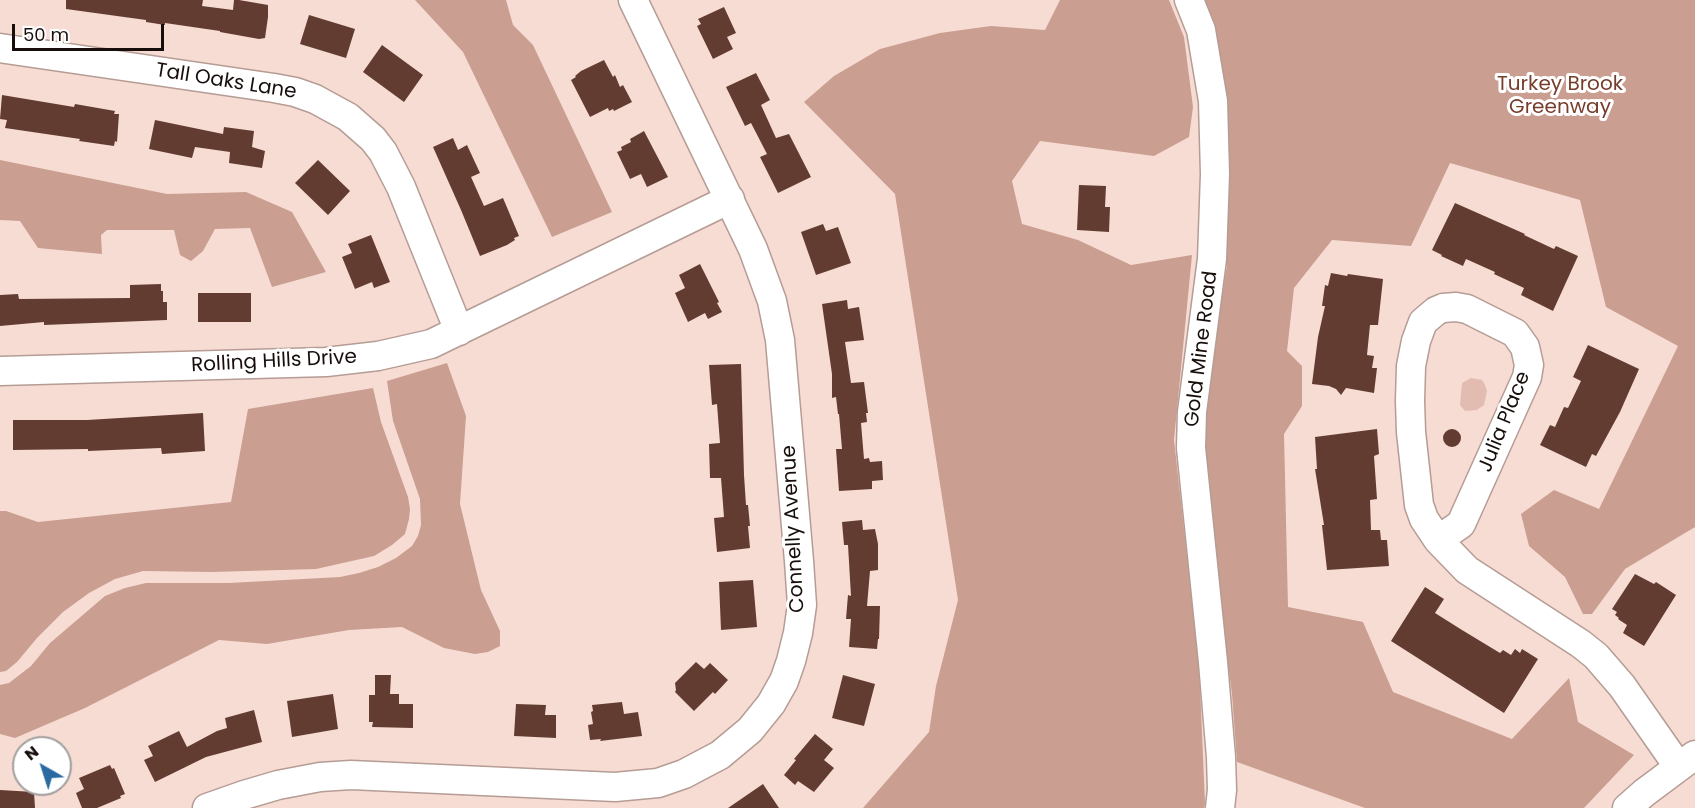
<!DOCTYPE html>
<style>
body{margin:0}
#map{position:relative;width:1695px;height:808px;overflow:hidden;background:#f7dcd4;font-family:Poppins,sans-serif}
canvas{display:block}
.north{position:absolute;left:12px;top:736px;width:60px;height:60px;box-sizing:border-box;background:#fff;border:2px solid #a29f9e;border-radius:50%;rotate:321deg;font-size:16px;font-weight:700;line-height:24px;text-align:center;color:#170e0c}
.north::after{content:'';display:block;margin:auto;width:21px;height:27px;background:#2a6aa0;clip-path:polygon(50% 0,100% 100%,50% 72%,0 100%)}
.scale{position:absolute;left:12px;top:24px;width:152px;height:27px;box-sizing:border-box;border:3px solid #170e0c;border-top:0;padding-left:8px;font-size:18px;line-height:21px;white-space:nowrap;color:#170e0c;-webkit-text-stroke:4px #fff;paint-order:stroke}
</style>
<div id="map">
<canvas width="1695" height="808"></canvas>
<div class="north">N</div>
<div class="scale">50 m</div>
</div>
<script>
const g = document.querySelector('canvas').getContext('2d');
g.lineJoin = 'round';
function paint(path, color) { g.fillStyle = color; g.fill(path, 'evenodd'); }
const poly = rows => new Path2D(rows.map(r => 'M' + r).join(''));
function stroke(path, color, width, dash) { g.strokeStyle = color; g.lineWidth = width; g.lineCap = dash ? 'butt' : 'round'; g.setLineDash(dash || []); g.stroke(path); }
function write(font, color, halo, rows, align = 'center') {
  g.font = font + ' Poppins,sans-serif'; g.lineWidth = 6; g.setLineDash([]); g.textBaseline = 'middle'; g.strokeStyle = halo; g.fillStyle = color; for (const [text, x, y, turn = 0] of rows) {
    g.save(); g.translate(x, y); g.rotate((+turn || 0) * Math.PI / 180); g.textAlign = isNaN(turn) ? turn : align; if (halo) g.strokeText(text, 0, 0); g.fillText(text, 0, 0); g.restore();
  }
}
const green = poly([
 [1471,378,1482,380,1485,385,1487,391,1484,405,1477,410,1465,411,1460,405,1462,383]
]);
const forest = poly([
 [415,0,506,0,513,25,533,45,612,212,552,237,463,52],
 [1060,0,1169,0,1184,37,1193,107,1189,137,1154,156,1040,141,1012,181,1022,224,1078,240,1131,265,1192,255,1174,440,1199,663,1205,803,1204,808,863,808,929,732,936,686,958,600,895,194,804,102,834,76,880,49,940,33,991,26,1045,30],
 [1201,0,1695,0,1695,527,1625,569,1592,614,1583,614,1565,577,1529,546,1521,514,1554,490,1599,509,1678,346,1606,307,1580,200,1450,163,1411,246,1332,240,1294,288,1287,351,1302,366,1302,406,1284,434,1288,607,1363,622,1393,692,1512,739,1569,678,1578,722,1634,755,1584,808,1365,808,1237,762,1232,694,1199,446,1227,265,1222,114],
 [0,160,167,194,246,192,292,212,326,272,272,287,250,228,215,229,203,251,191,261,180,255,174,230,107,230,101,235,102,254,38,248,20,221,0,220],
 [447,363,466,416,460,504,481,590,500,631,500,646,488,652,475,654,444,648,402,627,349,630,267,644,219,640,85,708,15,738,0,734,0,685,9,683,31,666,50,643,105,596,125,588,146,583,229,583,340,577,359,573,378,567,396,558,412,546,418,536,421,525,420,499,393,421,387,381],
 [373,388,381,422,408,497,410,509,409,519,405,534,392,545,374,556,316,569,212,572,143,571,115,579,89,593,63,612,37,638,17,662,6,671,0,672,0,511,6,511,38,522,231,502,248,409]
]);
const building = poly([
 [66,0,203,0,202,6,233,10,234,0,239,0,268,5,268,17,265,38,259,39,220,32,220,31,165,23,165,25,146,22,146,20,66,9],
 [724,7,736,33,727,37,733,49,713,59,697,26,701,24,698,19],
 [309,15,355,29,346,58,300,44],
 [382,45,423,75,404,102,363,72],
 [604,60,613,77,615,75,620,87,623,85,632,102,614,111,613,109,609,111,608,108,590,117,571,80,576,77,575,76,581,71],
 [756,73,770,100,761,105,776,138,789,134,811,177,778,193,760,157,767,154,751,123,745,126,726,87],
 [2,95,74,107,75,104,115,111,114,114,119,114,117,142,115,141,114,146,79,141,80,139,5,128,7,120,0,119],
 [155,120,223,134,224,127,254,131,252,147,265,151,262,168,229,163,230,152,195,147,192,158,149,149],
 [644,131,668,177,647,187,641,174,630,179,617,152,622,150,621,147,631,142,630,139],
 [453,138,458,150,467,145,480,173,471,177,484,206,503,198,519,236,514,238,515,240,507,245,480,256,461,210,433,147],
 [318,160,350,191,328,215,295,183],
 [1079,185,1106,186,1105,207,1110,207,1109,232,1077,230],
 [1455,203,1525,234,1524,235,1554,249,1556,246,1578,256,1553,311,1521,295,1524,288,1494,274,1495,272,1466,259,1463,266,1441,256,1442,255,1432,250],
 [823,224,826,231,838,227,851,263,816,275,801,232],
 [371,235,390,282,374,288,372,282,355,289,342,257,352,253,348,244],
 [700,264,719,302,717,303,722,312,708,319,705,313,688,322,675,293,685,288,679,275],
 [1331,273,1347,276,1348,274,1383,279,1378,325,1370,325,1367,355,1374,356,1372,368,1377,368,1374,393,1346,388,1341,395,1336,389,1329,386,1312,384,1318,337,1325,306,1322,306,1325,285,1328,286],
 [161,284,161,291,163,291,163,302,167,302,167,320,44,325,44,322,0,326,0,295,18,294,19,299,130,298,130,285],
 [198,293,251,293,251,322,198,322],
 [847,300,848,309,859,307,864,340,845,342,851,383,864,382,868,413,866,413,867,422,861,423,864,459,869,458,870,462,882,461,883,480,872,481,872,489,839,491,836,449,842,449,839,414,838,414,836,397,832,398,832,374,822,304],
 [1588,345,1639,369,1620,412,1596,456,1592,454,1586,467,1540,445,1550,425,1555,427,1564,407,1568,408,1581,381,1573,377],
 [741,364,744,475,746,505,748,505,750,526,748,526,750,548,717,552,714,518,724,517,721,478,710,478,709,444,720,443,717,404,712,405,709,365],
 [203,413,205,451,162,454,161,448,88,451,88,449,13,450,13,420,87,420],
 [1377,429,1379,454,1374,456,1377,499,1370,500,1371,530,1380,530,1381,540,1387,540,1389,566,1327,570,1322,525,1324,525,1315,469,1317,469,1315,437],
 '1443 438a9 9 0 1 1 18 0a9 9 0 1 1-18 0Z',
 [862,520,863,530,875,529,878,544,878,570,870,571,867,606,880,606,879,639,878,639,877,649,849,647,851,619,846,619,848,595,851,596,848,545,844,545,842,522],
 [1635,574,1654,584,1656,582,1676,595,1644,646,1623,633,1627,625,1618,619,1619,618,1615,615,1617,612,1612,609],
 [753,580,757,627,721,630,719,582],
 [1425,587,1444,599,1435,613,1462,630,1500,653,1503,650,1511,655,1515,649,1520,653,1522,649,1538,659,1504,713,1391,641],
 [696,662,704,669,710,663,728,680,715,694,713,692,694,711,675,692,676,690,675,683],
 [375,675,391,675,390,694,399,694,399,704,413,704,413,728,372,727,373,722,369,722,369,695,375,695],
 [843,675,875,684,864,726,832,718],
 [333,694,338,729,292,737,287,701],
 [622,702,624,714,638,712,642,736,600,741,601,739,590,740,588,725,593,724,591,712,593,711,592,705],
 [516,704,546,705,545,715,556,715,556,738,514,736],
 [254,710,262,742,206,757,155,782,144,760,153,756,148,746,179,731,187,747,217,731,227,728,225,718],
 [815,734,833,749,824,760,834,768,814,792,798,781,795,785,784,775,796,760,794,759],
 [110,765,112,769,114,768,125,794,120,796,121,798,97,808,82,808,76,793,84,789,79,778],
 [763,784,779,808,728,808],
 [0,790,34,792,35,808,0,808]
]);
const minor = poly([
 [1189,0,1201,30,1213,101,1215,174,1212,259,1192,412,1191,448,1213,662,1221,757,1222,790,1220,808],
 [0,48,274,88,295,92,315,99,348,117,373,139,383,152,401,187,459,331],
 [0,371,326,362,378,356,431,344,730,199],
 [1438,540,1424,519,1419,505,1411,432,1410,401,1411,366,1416,341,1423,322,1436,311,1443,308,1456,307,1467,309,1515,333,1525,347,1529,365,1527,377,1461,524,1438,540,1467,570,1581,644,1596,656,1622,686,1678,766],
 [207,808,244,795,278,785,320,777,351,775,615,787,658,783,684,774,720,755,750,730,771,704,784,681,791,661,798,633,802,605,799,561,780,340,772,301,753,249,633,0],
 [1627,808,1644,793,1695,755]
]);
const streetNames = [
 ["Tall Oaks Lane",226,82,9],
 ["Gold Mine Road",1202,349,-83],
 ["Rolling Hills Drive",274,362,-3],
 ["Julia Place",1505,422,-68],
 ["Connelly Avenue",794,529,-93]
];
const parkNames = [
 ["Turkey Brook",1560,85],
 ["Greenway",1560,108]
];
paint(green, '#e2bcb1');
paint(forest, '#ca9e90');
paint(building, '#623c31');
stroke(minor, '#b59c94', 31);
stroke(minor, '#fff', 28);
write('20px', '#170e0c', '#fff', streetNames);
write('20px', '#773d2c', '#fff', parkNames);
</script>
